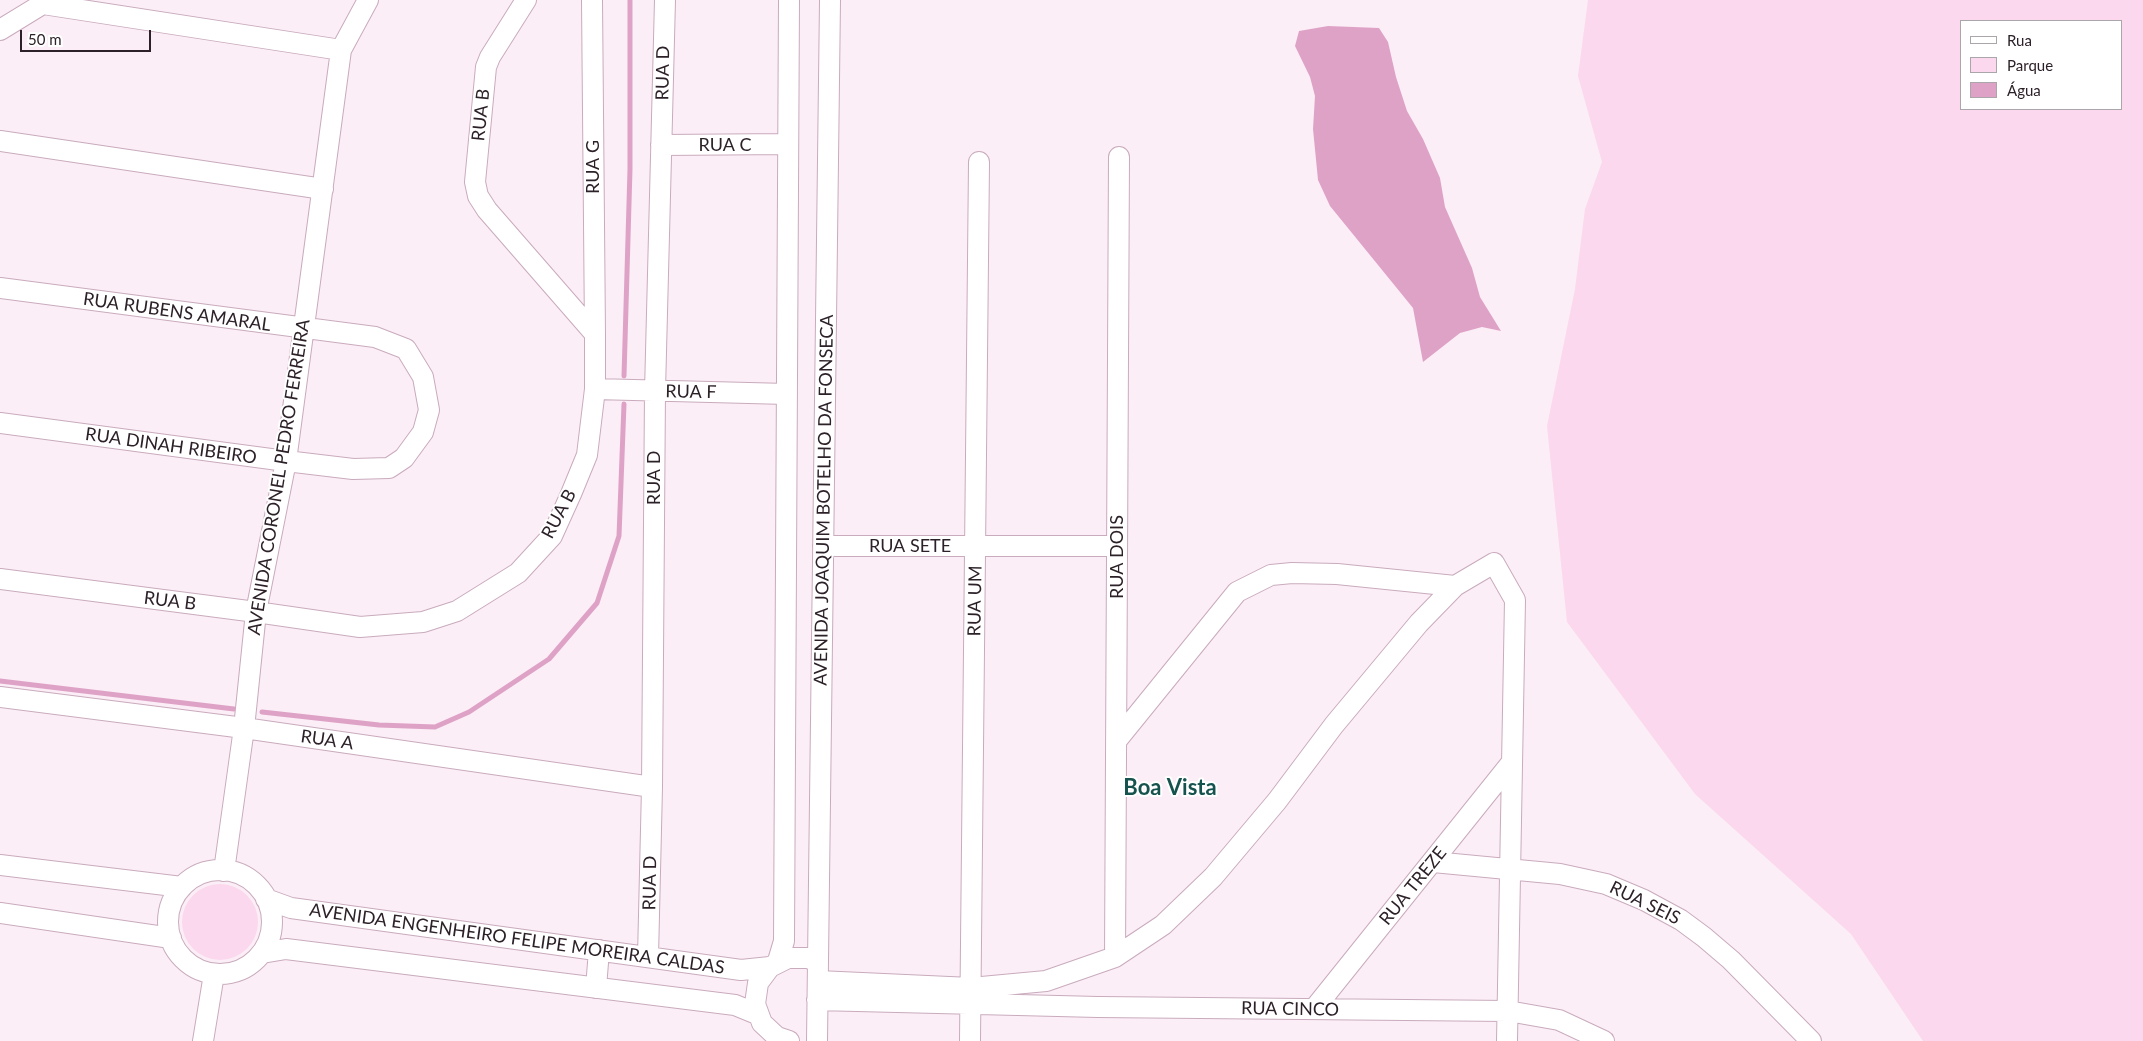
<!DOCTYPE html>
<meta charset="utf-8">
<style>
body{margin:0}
#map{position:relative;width:2143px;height:1041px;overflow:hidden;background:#fbeef6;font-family:Lato,sans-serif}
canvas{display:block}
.legend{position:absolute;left:1960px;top:20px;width:162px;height:90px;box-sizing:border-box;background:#fff;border:1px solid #aba6a9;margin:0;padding:6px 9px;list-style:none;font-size:15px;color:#2c2128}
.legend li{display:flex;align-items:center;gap:10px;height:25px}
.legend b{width:25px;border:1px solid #aba6a9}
.scale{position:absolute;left:20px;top:30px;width:131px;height:22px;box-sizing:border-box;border:2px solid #2c2128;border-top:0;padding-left:6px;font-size:15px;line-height:18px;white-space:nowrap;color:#2c2128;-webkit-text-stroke:4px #fff;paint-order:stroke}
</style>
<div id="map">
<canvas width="2143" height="1041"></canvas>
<ul class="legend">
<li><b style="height:6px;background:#fff"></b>Rua</li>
<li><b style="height:14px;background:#fbd8ed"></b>Parque</li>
<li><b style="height:14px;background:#dfa2c7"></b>Água</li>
</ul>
<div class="scale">50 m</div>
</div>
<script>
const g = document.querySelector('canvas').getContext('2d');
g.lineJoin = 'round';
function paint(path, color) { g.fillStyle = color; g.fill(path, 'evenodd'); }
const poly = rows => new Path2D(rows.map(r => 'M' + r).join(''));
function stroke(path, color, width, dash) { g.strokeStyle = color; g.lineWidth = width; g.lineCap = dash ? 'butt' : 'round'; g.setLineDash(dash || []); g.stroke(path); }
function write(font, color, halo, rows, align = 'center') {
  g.font = font + ' Lato,sans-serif'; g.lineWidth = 4; g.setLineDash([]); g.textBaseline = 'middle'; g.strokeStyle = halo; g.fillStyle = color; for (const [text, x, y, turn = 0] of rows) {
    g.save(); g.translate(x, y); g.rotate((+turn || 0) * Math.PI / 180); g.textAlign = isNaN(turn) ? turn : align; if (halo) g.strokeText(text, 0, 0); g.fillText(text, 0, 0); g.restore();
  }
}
const green = poly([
 [1588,0,2143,0,2143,1041,1923,1041,1851,934,1695,794,1567,622,1547,426,1575,289,1585,209,1602,162,1578,76],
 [2122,21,2122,109,1962,109,1962,21],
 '182 922a38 38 0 1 1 76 0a38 38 0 1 1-76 0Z'
]);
const water = poly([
 [1328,26,1379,28,1388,42,1396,77,1407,111,1423,139,1440,178,1445,207,1472,268,1480,297,1501,331,1482,327,1460,333,1423,362,1413,308,1330,206,1318,180,1313,129,1315,96,1310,77,1295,46,1299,31]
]);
const stream = poly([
 [624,376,630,169,630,0],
 [0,681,234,709],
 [262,712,379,725,435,727,469,712,549,659,597,603,619,536,624,404]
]);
const minor = poly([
 [592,0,595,334],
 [43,4,341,50],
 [0,30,49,0],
 [0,141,323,189],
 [661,145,788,144],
 [0,288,375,337,406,349,423,377,429,410,423,432,404,458,389,468,353,469,286,461,0,423],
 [595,389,787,394],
 [823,546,1117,546],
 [0,579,256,612,360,627,423,622,457,611,518,573,552,536,571,494,587,455,595,389,595,334,487,210,478,196,475,182,486,67,490,57,526,0],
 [0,697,244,728,652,787],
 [1117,740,1237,592,1271,575,1292,573,1337,574,1455,586],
 [1433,862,1560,874,1606,884,1644,900,1681,920,1704,937,1731,960,1811,1041],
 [0,865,182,887],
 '168 922a52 52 0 1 1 104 0a52 52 0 1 1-104 0Z',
 [224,871,244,728,256,612,286,461,341,50,368,0],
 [266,899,291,908,741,970,770,967],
 [0,913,171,938],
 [262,953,286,949,735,1005,757,1014],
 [648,957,652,787,655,391,665,0],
 [1115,957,1119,157],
 [778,961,784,941,789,0],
 [818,981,971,988,1046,981,1115,957,1163,925,1213,877,1277,801,1334,725,1419,623,1455,586,1494,563,1515,600,1507,1041],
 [596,988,599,950],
 [817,1000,1098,1007,1508,1011,1559,1020,1604,1041],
 [1314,1009,1512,762],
 [203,1041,214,974],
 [789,1041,777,1037,762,1023,755,1004,758,983,770,967,788,958,808,958,818,962],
 [817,1041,830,0],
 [970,1041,979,162]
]);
const streetNames = [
 ["RUA D",663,73,-89],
 ["RUA B",481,115,-84],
 ["RUA C",725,145],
 ["RUA G",593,167,-90],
 ["RUA RUBENS AMARAL",177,312,8],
 ["RUA F",691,392,1],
 ["RUA DINAH RIBEIRO",171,446,8],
 ["AVENIDA CORONEL PEDRO FERREIRA",279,477,-81],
 ["RUA D",654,478,-90],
 ["AVENIDA JOAQUIM BOTELHO DA FONSECA",824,500,-89],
 ["RUA B",559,514,-62],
 ["RUA SETE",910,546],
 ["RUA DOIS",1117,557,-90],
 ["RUA B",170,601,7],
 ["RUA UM",975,601,-89],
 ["RUA A",327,740,8],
 ["RUA D",650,883,-89],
 ["RUA TREZE",1413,886,-51],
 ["RUA SEIS",1645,903,26],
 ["AVENIDA ENGENHEIRO FELIPE MOREIRA CALDAS",517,939,8],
 ["RUA CINCO",1290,1009,1]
];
const districtNames = [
 ["Boa Vista",1170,788]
];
paint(green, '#fbd8ed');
paint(water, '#dfa2c7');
stroke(stream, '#dfa2c7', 5);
stroke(minor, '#c9abbd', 22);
stroke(minor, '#fff', 20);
write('18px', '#2c2128', '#fff', streetNames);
write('bold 22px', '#16524e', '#fff', districtNames);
</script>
